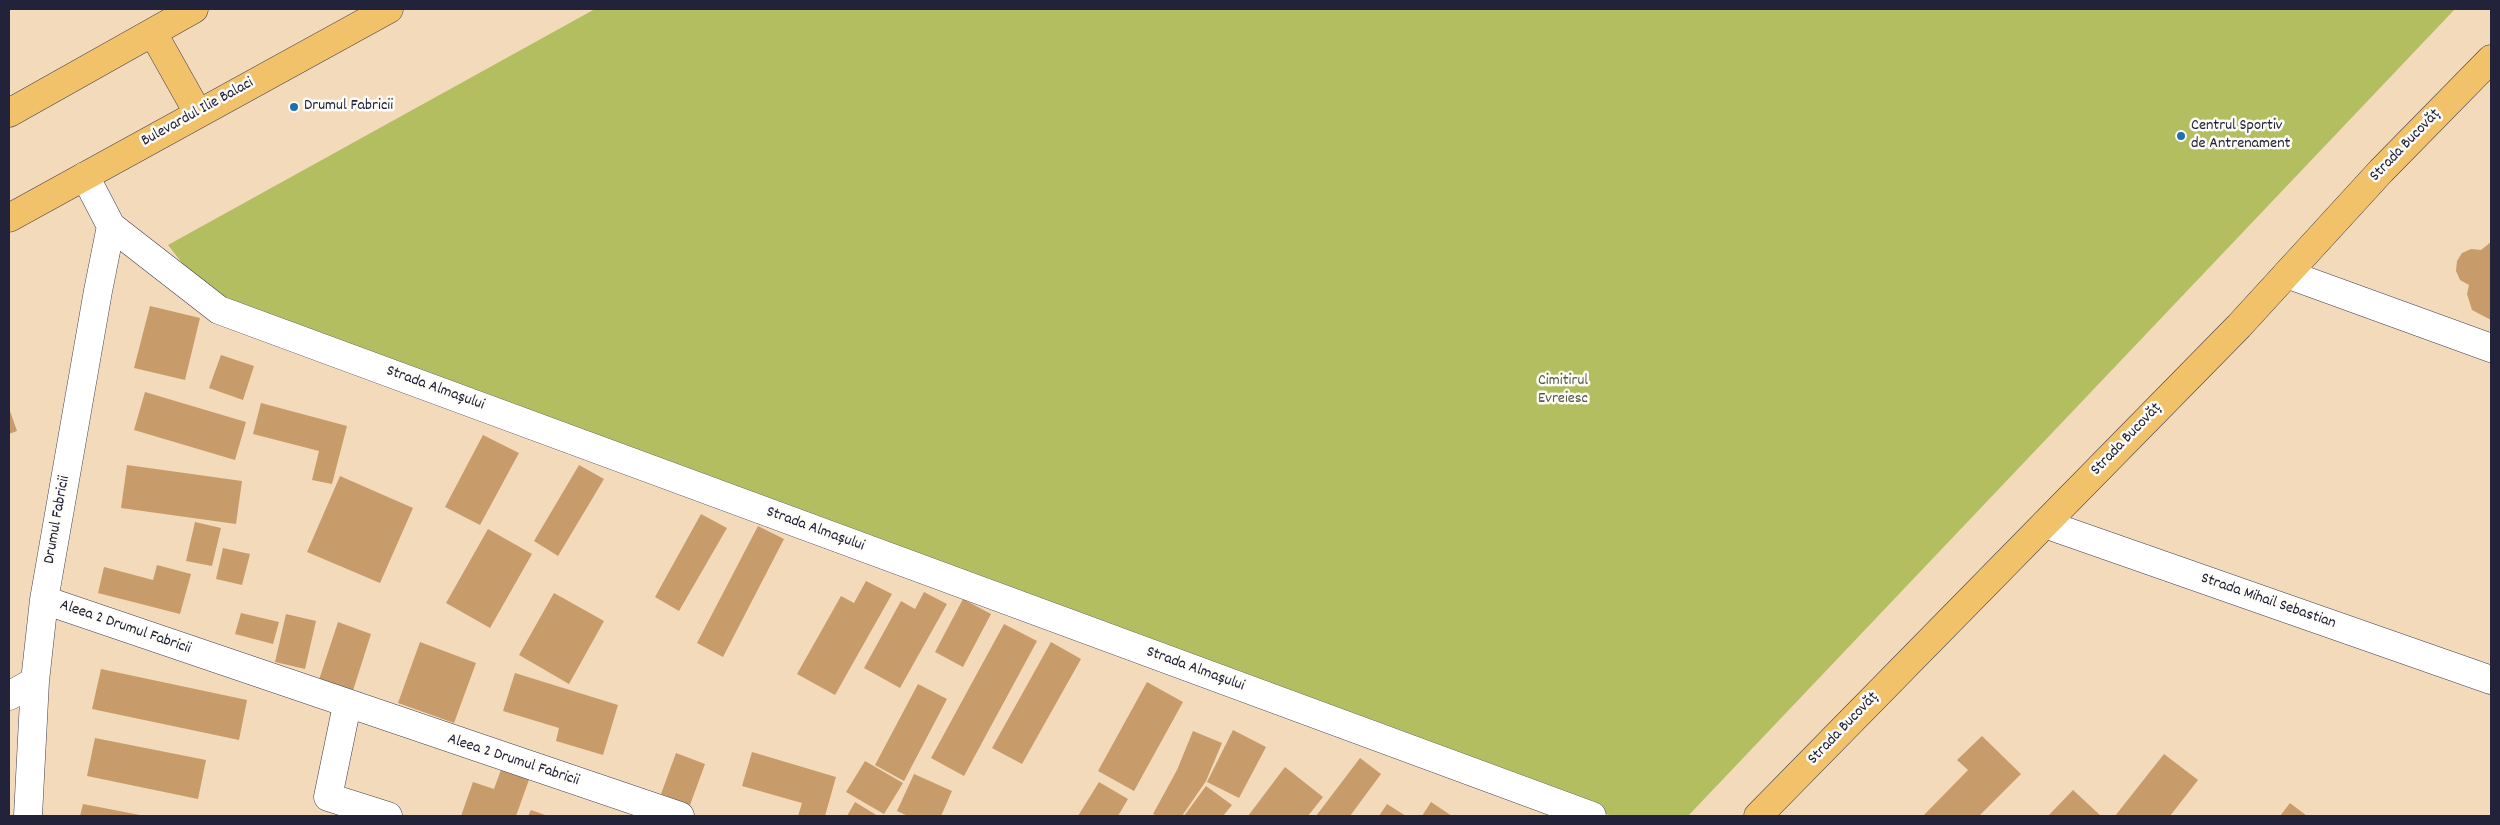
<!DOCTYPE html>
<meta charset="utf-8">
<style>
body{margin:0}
#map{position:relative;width:2500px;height:825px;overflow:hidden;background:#f3dabb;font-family:Dekko,sans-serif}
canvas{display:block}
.frame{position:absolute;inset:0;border:10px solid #22223b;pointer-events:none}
</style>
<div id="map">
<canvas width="2500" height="825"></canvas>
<div class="frame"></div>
</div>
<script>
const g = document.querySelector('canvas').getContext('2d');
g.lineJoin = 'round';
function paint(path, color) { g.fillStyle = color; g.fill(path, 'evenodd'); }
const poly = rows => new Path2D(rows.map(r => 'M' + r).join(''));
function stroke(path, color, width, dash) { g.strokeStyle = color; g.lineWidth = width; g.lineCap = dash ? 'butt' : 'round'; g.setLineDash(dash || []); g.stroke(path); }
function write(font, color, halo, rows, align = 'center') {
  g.font = font + ' Dekko,sans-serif'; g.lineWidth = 5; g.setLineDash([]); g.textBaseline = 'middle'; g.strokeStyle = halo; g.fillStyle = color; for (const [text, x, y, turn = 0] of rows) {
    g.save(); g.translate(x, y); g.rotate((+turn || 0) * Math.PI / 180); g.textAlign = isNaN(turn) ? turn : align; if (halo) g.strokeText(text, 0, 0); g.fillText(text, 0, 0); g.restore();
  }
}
const green = poly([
 [595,9,2455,9,1688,816,1612,816,219,310,168,245]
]);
const building = poly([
 [2491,242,2491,320,2472,310,2467,294,2469,285,2460,280,2456,271,2457,261,2462,253,2471,249,2481,250],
 [150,306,200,318,185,380,134,368],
 [221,355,254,366,243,400,209,388],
 [145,392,246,422,235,460,134,430],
 [261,403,347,426,332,484,312,480,319,451,253,434],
 [9,408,17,431,9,434],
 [483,435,519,453,480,525,445,507],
 [127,465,242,481,236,524,121,508],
 [579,465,604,479,558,556,534,541],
 [340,476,413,508,380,583,307,552],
 [701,514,727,528,679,611,655,597],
 [195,522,221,528,212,566,186,561],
 [758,526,784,539,723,657,697,643],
 [488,529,532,554,490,628,446,603],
 [223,548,250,554,242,585,216,579],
 [157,565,191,574,180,614,98,593,104,567,153,580],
 [866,581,892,594,835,695,797,674,841,596,854,603],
 [924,592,947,604,900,688,864,668,901,601,915,609],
 [554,593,604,621,569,684,519,655],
 [963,599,991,614,963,667,935,652],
 [241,613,279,622,273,644,235,634],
 [286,614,316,621,305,669,275,662],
 [338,622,371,634,350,700,316,689],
 [1004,624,1037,641,964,776,931,758],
 [420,642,476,663,454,723,398,703],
 [1051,642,1081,659,1022,764,992,748],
 [101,669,247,700,239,740,92,709],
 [515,673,618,705,603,755,556,741,559,728,503,711],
 [1147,682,1183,702,1134,791,1098,771],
 [918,684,947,699,904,781,875,765],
 [1233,730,1266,747,1239,798,1207,782],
 [1193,731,1222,743,1206,781,1182,816,1157,816,1153,814,1177,770],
 [1982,736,2021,774,1979,816,1923,816,1968,770,1957,760],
 [95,738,206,760,198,799,87,776],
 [752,752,836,777,825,816,798,816,802,803,742,786],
 [676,753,705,764,690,805,661,794],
 [2164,754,2198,780,2170,816,2115,816],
 [1360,758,1381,774,1350,816,1316,816],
 [865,761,903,783,884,814,846,792],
 [502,767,530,777,516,816,461,816,473,782,494,789],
 [1285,767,1323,797,1308,816,1248,816],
 [914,774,952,791,941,816,908,816,897,811],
 [1099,782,1128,799,1118,816,1078,816],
 [1206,786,1232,805,1223,816,1184,816],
 [2073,790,2101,816,2048,816],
 [855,802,878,816,847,816],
 [1431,802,1452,816,1422,816],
 [2290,803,2307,816,2280,816],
 [83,804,140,815,140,816,80,816],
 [1387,804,1406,816,1379,816],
 [531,810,548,816,528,816]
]);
const minor = poly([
 [85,176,111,226,219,310,1592,816],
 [2287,274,2491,348],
 [2045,524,2491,680],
 [44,600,680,816],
 [9,696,35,681],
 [347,705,328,797,388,816],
 [28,816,35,681,44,600,98,291,111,226]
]);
const major = poly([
 [153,33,198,113],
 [9,113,194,9],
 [9,218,389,9],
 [1758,816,2239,326,2381,171,2491,59]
]);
const markers = [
 [294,107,5,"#1f6fb2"],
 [2181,136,5,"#1f6fb2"]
];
const poiNames = [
 ["Drumul Fabricii",304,107],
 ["Centrul Sportiv",2191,127],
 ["de Antrenament",2191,145]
];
const streetNames = [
 ["Bulevardul Ilie Balaci",198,113,-29],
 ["Strada Bucovăț",2406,146,-46],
 ["Strada Almașului",435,389,20],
 ["Strada Bucovăț",2127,440,-46],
 ["Drumul Fabricii",58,520,-80],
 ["Strada Almașului",815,530,20],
 ["Strada Mihail Sebastian",2268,602,19],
 ["Aleea 2 Drumul Fabricii",125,628,19],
 ["Strada Almașului",1195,670,20],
 ["Strada Bucovăț",1844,729,-46],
 ["Aleea 2 Drumul Fabricii",513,761,18]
];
const parkNames = [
 ["Cimitirul",1563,382],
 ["Evreiesc",1563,400]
];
paint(green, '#b2be60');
paint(building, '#c89c6a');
stroke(minor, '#413e4e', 29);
stroke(major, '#413e4e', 29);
stroke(minor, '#fff', 28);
stroke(major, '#f2c26a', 28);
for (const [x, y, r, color] of markers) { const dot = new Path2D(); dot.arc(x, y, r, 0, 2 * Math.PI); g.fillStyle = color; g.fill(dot); stroke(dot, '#fdfcf7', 2); }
write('16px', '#22223b', '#fdfcf7', poiNames, 'left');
write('16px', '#22223b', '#fdfcf7', streetNames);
write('16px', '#545948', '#fdfcf7', parkNames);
</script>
